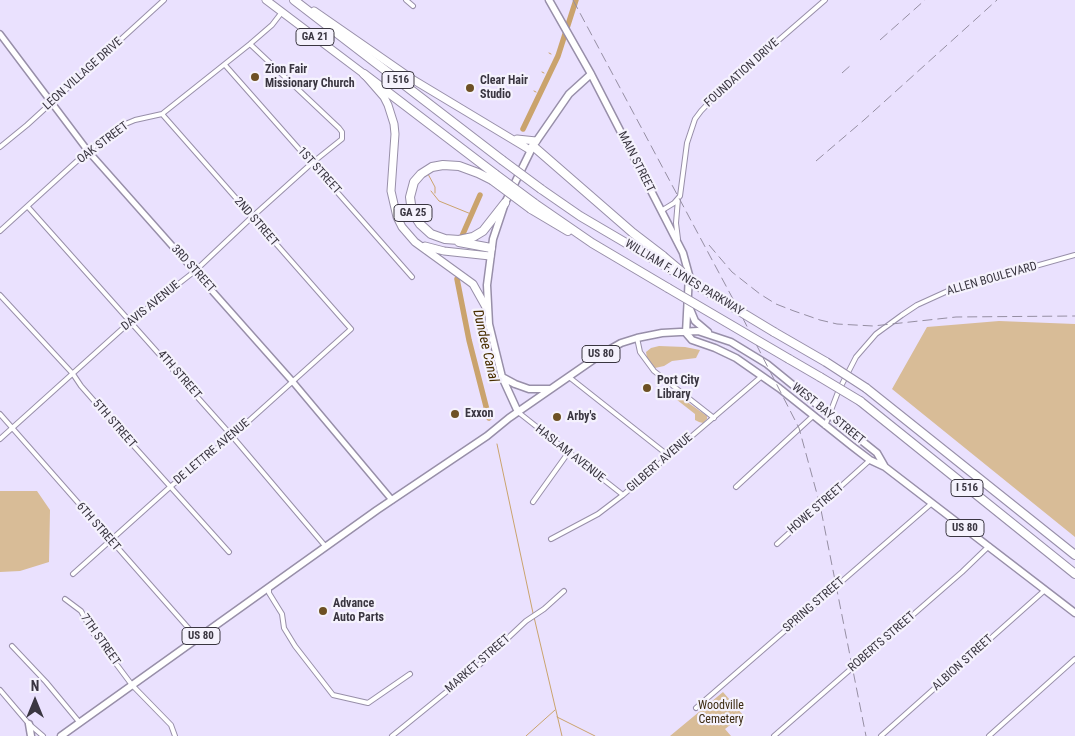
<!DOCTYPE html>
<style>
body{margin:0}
#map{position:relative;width:1075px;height:736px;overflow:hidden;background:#eae1fe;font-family:"Roboto Condensed",sans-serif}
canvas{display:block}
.north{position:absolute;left:10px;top:676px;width:50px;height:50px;-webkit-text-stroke:4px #f5f2fd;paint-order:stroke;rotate:0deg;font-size:14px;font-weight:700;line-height:20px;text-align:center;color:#3a3641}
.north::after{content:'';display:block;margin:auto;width:18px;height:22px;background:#3a3641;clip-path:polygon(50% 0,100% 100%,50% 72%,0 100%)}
</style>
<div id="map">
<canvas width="1075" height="736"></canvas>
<div class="north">N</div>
</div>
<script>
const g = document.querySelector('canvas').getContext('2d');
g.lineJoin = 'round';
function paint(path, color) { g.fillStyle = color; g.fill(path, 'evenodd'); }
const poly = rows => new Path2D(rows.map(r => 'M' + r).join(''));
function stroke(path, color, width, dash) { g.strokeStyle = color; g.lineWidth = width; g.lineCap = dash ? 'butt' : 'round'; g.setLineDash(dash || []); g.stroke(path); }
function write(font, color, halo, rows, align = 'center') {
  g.font = font + ' "Roboto Condensed",sans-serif'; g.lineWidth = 4.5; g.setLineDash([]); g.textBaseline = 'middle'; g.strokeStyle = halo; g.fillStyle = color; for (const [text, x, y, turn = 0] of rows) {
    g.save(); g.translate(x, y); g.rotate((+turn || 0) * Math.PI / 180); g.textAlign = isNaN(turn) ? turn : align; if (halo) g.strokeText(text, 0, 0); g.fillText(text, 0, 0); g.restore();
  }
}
const green = poly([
 [999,321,1075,324,1075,537,892,389,927,327],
 [659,346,685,347,700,350,696,358,672,361,664,366,655,368,647,358,646,352,651,348],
 [673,392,707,416,707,419,703,423,699,422,695,420,695,414,672,396,670,398,669,396],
 [0,491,37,491,50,510,49,562,20,571,0,572],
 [723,692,743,715,725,729,731,736,670,736]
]);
const stream = poly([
 [549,53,551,54],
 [542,72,544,73],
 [534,91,536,92],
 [428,174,435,187,435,193],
 [431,191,439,201,471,214],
 [497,444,533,613],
 [534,617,562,736],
 [557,717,595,736],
 [526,736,555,710]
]);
const canal = poly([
 [523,129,558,56,576,0],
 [462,236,480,195],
 [457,279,469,340,489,418]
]);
const minor = poly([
 [406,0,413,6],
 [225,65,412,277],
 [0,147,27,125,164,0],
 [28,207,232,436,326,547],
 [661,211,674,203,680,196,687,143,695,119,701,111,720,91,825,0],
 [0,231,88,151,112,133,123,125,135,120,162,114,250,44,272,25,282,12],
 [678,239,676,223,678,199],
 [0,295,73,374,81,386,132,444,229,552],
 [637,338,640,352,654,371,714,418],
 [569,377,669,456],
 [518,412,623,495],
 [0,414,198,639],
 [825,426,838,392,856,357,876,334,902,315,917,305,950,290,1075,255],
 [0,439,131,321,195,271,252,217,312,163,342,139,342,132,339,128,250,44],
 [736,487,813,416],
 [533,502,568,453],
 [551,539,598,514,623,495,762,376],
 [777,544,870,460],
 [73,574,170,487,232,436,351,329,162,114],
 [269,588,269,593,282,614,284,628,295,646,333,695,368,703,410,674],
 [65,599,81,611,93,633,132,685,171,725,175,736],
 [12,646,46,682,80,723],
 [0,690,29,724,43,736],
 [696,708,932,503],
 [392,736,477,667,526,621,544,609,564,591],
 [774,736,962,572,989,546],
 [881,736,1045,590],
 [989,736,1075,659]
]);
const tertiary = poly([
 [0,34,88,151,293,382,392,500]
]);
const primary = poly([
 [549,0,591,74,683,253,689,275,686,333,692,340,715,348,736,358,779,388,853,447,870,460,885,467,1075,613],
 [690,309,695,321,708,332],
 [502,377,515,384,529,389,550,389],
 [518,412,502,377,489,324,487,285,493,239,505,203,533,146,569,94,591,74],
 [29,724,31,736],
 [61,736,377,510,487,436,509,418,600,355,621,343,637,338,662,333,698,331,731,342,767,364,837,421,877,453,885,467]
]);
const trunk = poly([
 [266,0,364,74,384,97,388,105,394,124,395,134,391,191,397,217,402,227,415,242,473,284,487,309],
 [314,11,412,79,530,150],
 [517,139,536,141],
 [425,246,444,251,490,256]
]);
const motorway = poly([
 [294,0,502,160],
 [364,74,495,174],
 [533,146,633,233,663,256],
 [492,180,478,173,459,166,443,165,432,167,421,174,414,182,410,197,412,212,420,224,431,234,445,239,459,240,473,237,483,231,505,203],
 [541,189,580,216,665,266],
 [534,203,592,243,668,288],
 [531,209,568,231],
 [459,242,491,248],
 [774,332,826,362],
 [789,359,820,377],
 [866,388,1075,555],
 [860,401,1075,574]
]);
const rail = poly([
 [573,0,733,299,799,428,820,505,866,736],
 [880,40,925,0],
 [842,73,851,65],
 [816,161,864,120,997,0],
 [709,245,732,272,760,294,776,304,794,311,820,320,837,324,873,326,956,317,1075,316]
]);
const motorwayBridge = poly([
 [502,160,541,189],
 [495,174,534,203],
 [492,180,531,209],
 [663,256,682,272],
 [665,266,774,332],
 [668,288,789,359],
 [826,362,866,388],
 [820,377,860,401]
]);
const markers = [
 [255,77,5,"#6d5024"],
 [470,88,5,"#6d5024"],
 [647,388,5,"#6d5024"],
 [455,414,5,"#6d5024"],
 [557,417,5,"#6d5024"],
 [323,611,5,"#6d5024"]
];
const shields = [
 [315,37,38],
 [398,80,32],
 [413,213,38],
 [601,354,38],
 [967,488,32],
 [965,528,38],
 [201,636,38]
];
const shieldNames = [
 ["GA 21",315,37],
 ["I 516",398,80],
 ["GA 25",413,213],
 ["US 80",601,354],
 ["I 516",967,488],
 ["US 80",965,528],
 ["US 80",201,636]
];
const poiNames = [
 ["Zion Fair",265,70],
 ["Missionary Church",265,84],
 ["Clear Hair",480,81],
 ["Studio",480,95],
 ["Port City",657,381],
 ["Library",657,395],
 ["Exxon",465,414],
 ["Arby's",567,417],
 ["Advance",333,604],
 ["Auto Parts",333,618]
];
const streetNames = [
 ["FOUNDATION DRIVE",742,73,-42],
 ["LEON VILLAGE DRIVE",83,74,-42],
 ["OAK STREET",103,143,-37],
 ["MAIN STREET",636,162,63],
 ["1ST STREET",319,171,48],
 ["2ND STREET",256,222,49],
 ["3RD STREET",193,269,48],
 ["WILLIAM F. LYNES PARKWAY",684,278,31],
 ["ALLEN BOULEVARD",992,279,-16],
 ["DAVIS AVENUE",151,306,-39],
 ["4TH STREET",179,375,49],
 ["WEST BAY STREET",828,414,39],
 ["5TH STREET",114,424,49],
 ["DE LETTRE AVENUE",212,452,-40],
 ["HASLAM AVENUE",570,454,38],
 ["GILBERT AVENUE",660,463,-41],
 ["HOWE STREET",816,509,-41],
 ["6TH STREET",98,527,49],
 ["SPRING STREET",814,605,-41],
 ["7TH STREET",100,640,55],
 ["ROBERTS STREET",882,642,-41],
 ["ALBION STREET",963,663,-42],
 ["MARKET STREET",478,664,-41]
];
const parkNames = [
 ["Woodville",721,706],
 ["Cemetery",721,720]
];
const waterNames = [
 ["Dundee Canal",485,346,77]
];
paint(green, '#d8bc97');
stroke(stream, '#caa36d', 1);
stroke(canal, '#caa36d', 5.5);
stroke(minor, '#988fa9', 6);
stroke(tertiary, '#988fa9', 8);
stroke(primary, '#988fa9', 9);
stroke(trunk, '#988fa9', 9);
stroke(motorway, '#988fa9', 10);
stroke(minor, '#fff', 4);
stroke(tertiary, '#fff', 5);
stroke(primary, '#fff', 6);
stroke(trunk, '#fff', 7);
stroke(motorway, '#fff', 8);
stroke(rail, '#958ea2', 1, [10, 5]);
stroke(motorwayBridge, '#988fa9', 10, []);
stroke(motorwayBridge, '#fff', 8);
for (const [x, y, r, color] of markers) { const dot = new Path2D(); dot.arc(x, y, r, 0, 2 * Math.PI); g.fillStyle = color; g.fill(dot); stroke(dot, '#f5f2fd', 2); }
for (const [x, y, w] of shields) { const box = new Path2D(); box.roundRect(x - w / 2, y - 8.5, w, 17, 4); g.fillStyle = '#f5f2fd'; g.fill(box); stroke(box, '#3a3641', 1); }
write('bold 11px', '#3a3641', null, shieldNames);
write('bold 12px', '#3a3641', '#f5f2fd', poiNames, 'left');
write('12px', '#3a3641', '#f5f2fd', streetNames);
write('12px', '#3b2a11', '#f5f2fd', parkNames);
write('italic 14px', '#492f00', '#f5f2fd', waterNames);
</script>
